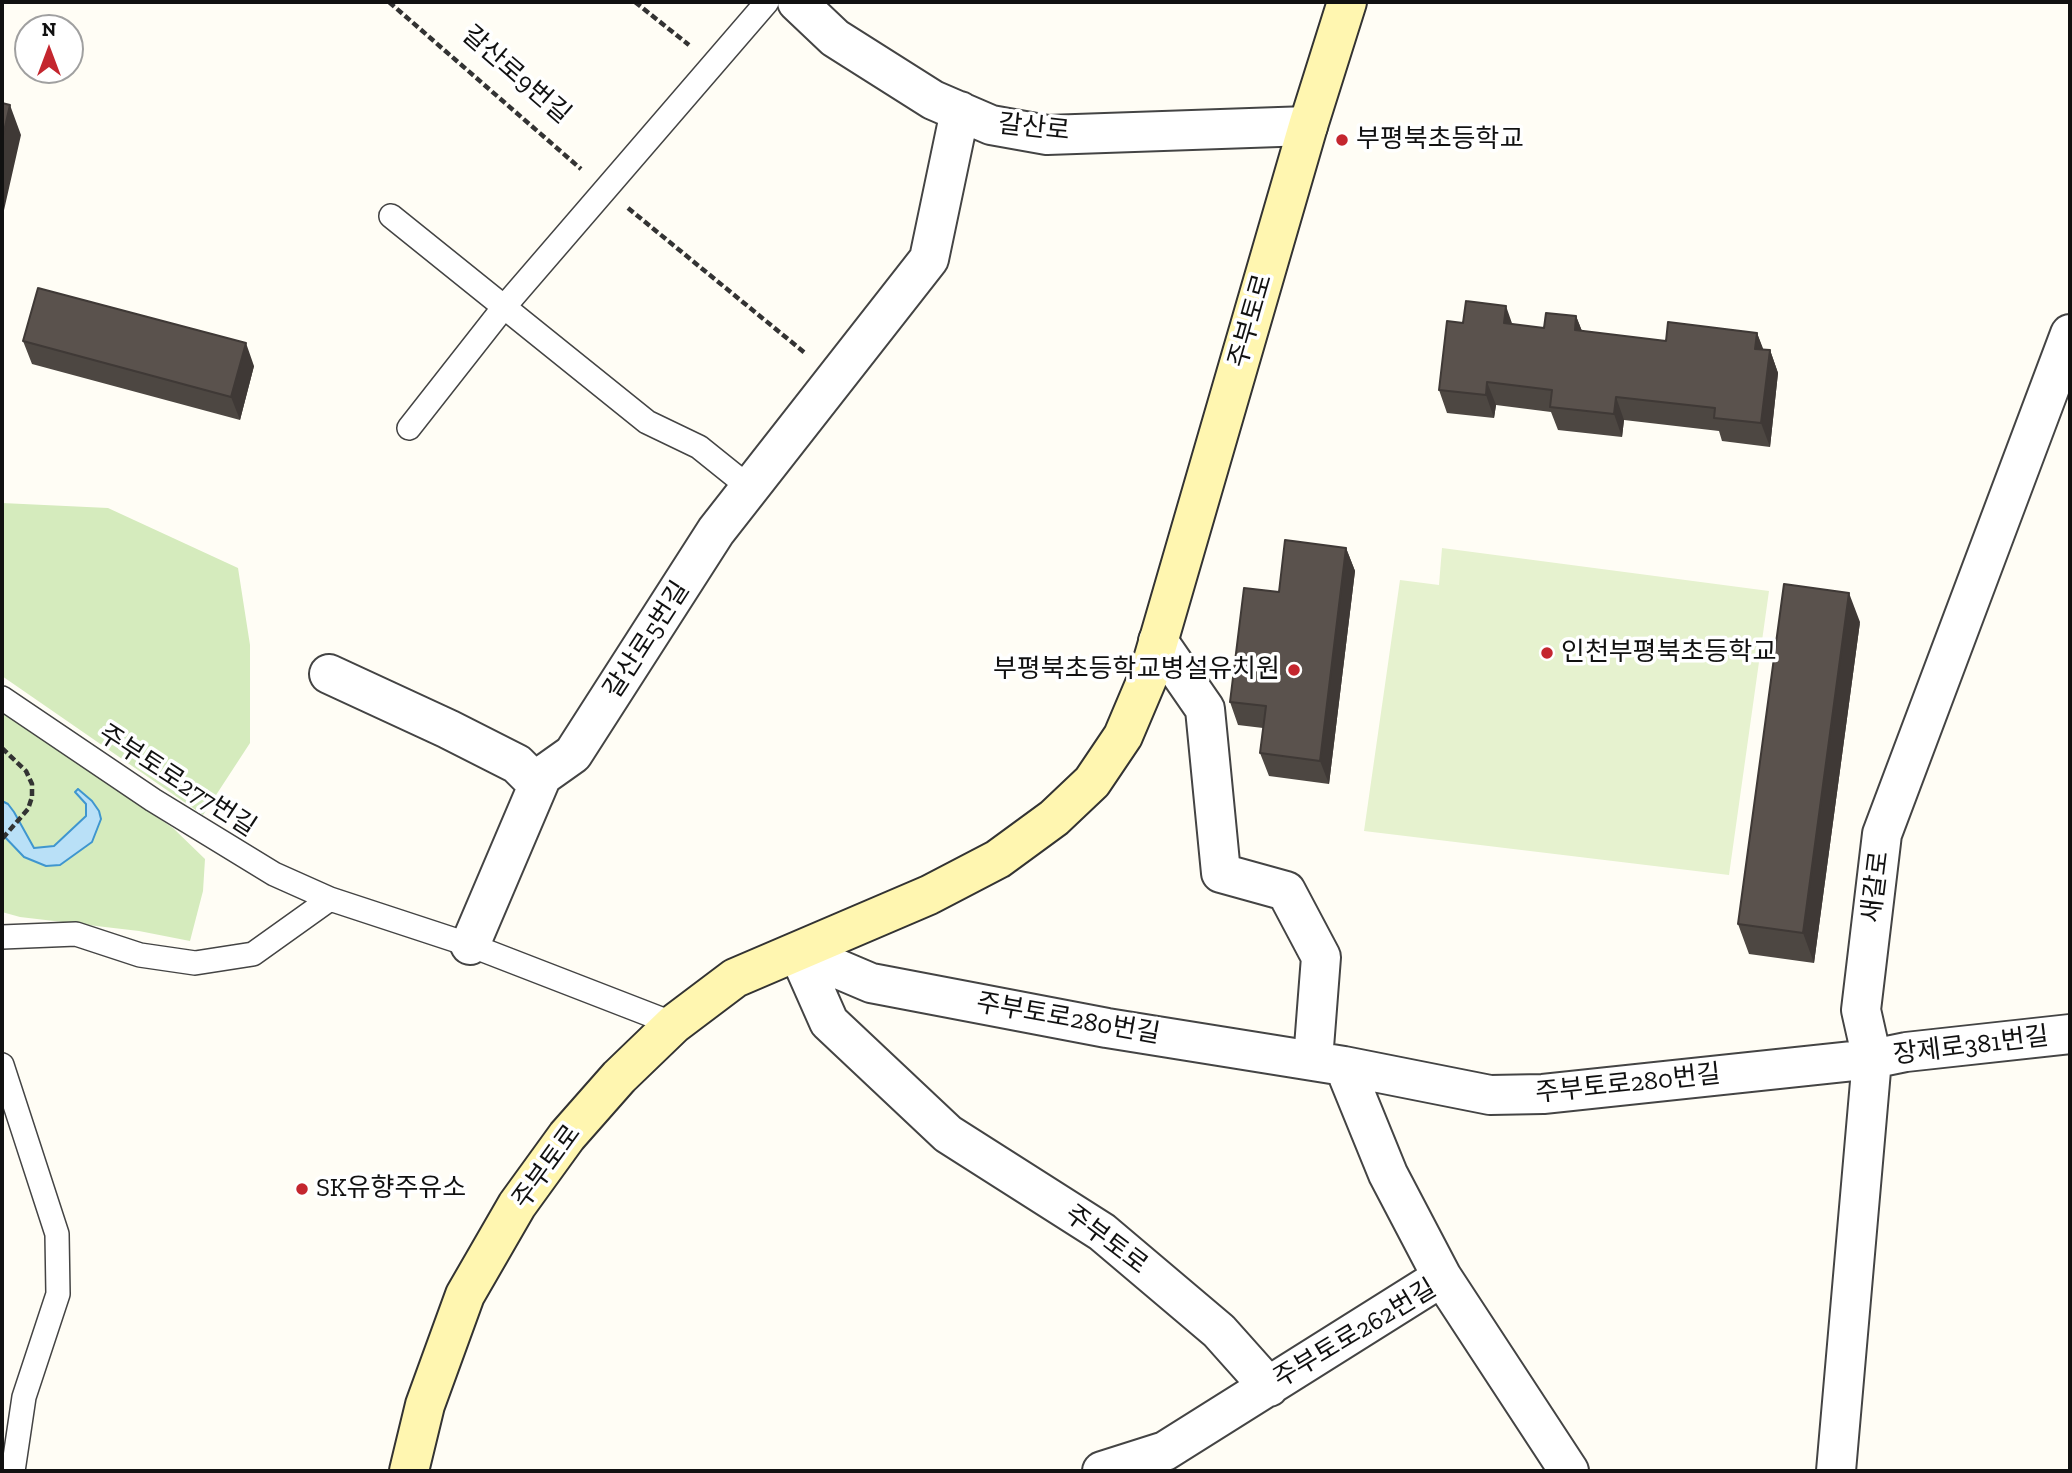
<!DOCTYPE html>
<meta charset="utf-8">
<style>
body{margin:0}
#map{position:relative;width:2072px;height:1473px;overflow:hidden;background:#fffdf5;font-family:"Zilla Slab",serif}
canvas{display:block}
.frame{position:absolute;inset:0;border:4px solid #111;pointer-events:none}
.north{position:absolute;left:14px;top:14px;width:70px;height:70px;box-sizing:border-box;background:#fff;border:2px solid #a0a0a0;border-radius:50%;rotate:0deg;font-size:19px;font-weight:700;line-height:28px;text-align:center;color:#111}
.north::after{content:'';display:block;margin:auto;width:24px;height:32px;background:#c4262e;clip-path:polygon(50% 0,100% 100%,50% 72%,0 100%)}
</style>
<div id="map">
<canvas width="2072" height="1473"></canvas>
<div class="frame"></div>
<div class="north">N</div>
</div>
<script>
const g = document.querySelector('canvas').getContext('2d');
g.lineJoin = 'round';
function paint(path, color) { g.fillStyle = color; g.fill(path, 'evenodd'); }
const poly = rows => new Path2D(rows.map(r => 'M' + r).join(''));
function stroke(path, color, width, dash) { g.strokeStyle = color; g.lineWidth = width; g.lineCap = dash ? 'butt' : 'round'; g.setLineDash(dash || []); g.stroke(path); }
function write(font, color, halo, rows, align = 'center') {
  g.font = font + ' "Zilla Slab","Noto Sans KR",serif'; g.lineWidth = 7; g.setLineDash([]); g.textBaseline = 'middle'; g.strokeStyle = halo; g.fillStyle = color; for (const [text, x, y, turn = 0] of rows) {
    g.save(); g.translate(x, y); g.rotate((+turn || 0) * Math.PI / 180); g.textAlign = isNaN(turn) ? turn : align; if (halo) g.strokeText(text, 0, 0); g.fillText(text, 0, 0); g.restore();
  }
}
const green = poly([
 [2,503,108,508,238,568,250,645,250,743,203,815,2,676],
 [2,712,173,828,205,859,203,891,190,941,139,931,20,917,2,912]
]);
const pitch = poly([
 [1442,548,1769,591,1729,875,1364,831,1400,580,1439,585]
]);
const water = poly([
 [78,789,92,801,99,811,101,819,92,842,60,865,46,866,24,857,2,834,2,801,8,804,14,812,34,848,54,846,86,816,86,804,75,792,78,789]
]);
const path = poly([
 [389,2,581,169],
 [635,2,689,45],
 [628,208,805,353],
 [2,748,26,771,32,784,32,797,28,809,2,839]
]);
const service = poly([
 [391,216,647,422,699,447,750,488],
 [409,428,504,307,767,2],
 [2,698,153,800,274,874,330,899,470,945,674,1024],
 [2,937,76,934,140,955,195,963,253,954,330,899],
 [2,1065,57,1234,58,1294,24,1397,13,1471]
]);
const minor = poly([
 [797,2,835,38,933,100,991,125,1047,135,1308,126],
 [1158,641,1205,709,1221,873,1286,891,1321,957,1313,1060],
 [329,674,448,729,517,764,538,785],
 [470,945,542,776,573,754,716,531,929,259,960,111],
 [798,952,871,983,1107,1028,1344,1066,1490,1095,1543,1094,1872,1059,1906,1052,2070,1034],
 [798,952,829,1022,948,1134,1102,1232,1219,1331,1269,1387],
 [1344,1066,1388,1174,1442,1277,1569,1471],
 [1102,1471,1165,1451,1442,1277],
 [1836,1471,1872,1059,1861,1010,1882,834,2070,334]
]);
const secondary = poly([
 [409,1471,425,1405,465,1295,517,1205,567,1136,619,1077,674,1024,735,978,929,895,998,859,1054,818,1092,782,1123,736,1148,677,1308,126,1347,2]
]);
const wall = poly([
 [1576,316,1582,331,1666,341,1757,333,1763,350,1770,350,1778,373,1770,447,1722,441,1719,431,1624,420,1622,437,1558,430,1551,412,1496,405,1494,418,1447,413,1439,390,1513,324,1544,328],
 [23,341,254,366,240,420,32,364],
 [1346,548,1355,571,1329,784,1269,776,1260,753,1263,728,1238,725,1230,702,1279,592],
 [1860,622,1814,963,1749,954,1738,924]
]);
const shadedWall = poly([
 [10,105,21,135,2,219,2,140],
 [1506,306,1514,329,1504,323],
 [1576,316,1585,339,1575,330],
 [1757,333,1766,356,1755,349],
 [246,343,254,366,240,420,231,397],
 [1770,350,1778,373,1770,447,1761,423],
 [1487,382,1496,405,1494,418,1486,395],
 [1616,397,1624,420,1622,437,1614,414],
 [1346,548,1355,571,1329,784,1320,761],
 [1849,593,1860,622,1814,963,1803,933]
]);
const building = poly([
 [2,103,10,105,2,140,2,103],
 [38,288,246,343,231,397,23,341,38,288],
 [1466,301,1506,306,1504,323,1544,328,1546,313,1576,316,1575,330,1666,341,1668,322,1757,333,1755,349,1770,350,1761,423,1714,418,1715,408,1616,397,1614,414,1550,407,1552,390,1487,382,1486,395,1439,390,1447,321,1463,323,1466,301],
 [1285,540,1346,548,1320,761,1260,753,1266,706,1230,702,1244,588,1279,592,1285,540],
 [1784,584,1849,593,1803,933,1738,924,1784,584]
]);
const markers = [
 [1342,140,7,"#c4262e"],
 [1547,653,7,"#c4262e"],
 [1294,670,7,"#c4262e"],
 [302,1189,7,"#c4262e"]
];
const streetNames = [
 ["갈산로9번길",516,75,41],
 ["갈산로",1034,128,6],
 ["주부토로",1251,321,-74],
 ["갈산로5번길",647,640,-57],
 ["주부토로277번길",177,781,33],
 ["새갈로",1876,887,-83],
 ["주부토로280번길",1068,1019,10],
 ["장제로381번길",1971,1046,-7],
 ["주부토로280번길",1628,1084,-6],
 ["주부토로",547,1167,-54],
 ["주부토로",1106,1240,37],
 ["주부토로262번길",1355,1334,-31]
];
const poiNames = [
 ["부평북초등학교",1356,140],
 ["인천부평북초등학교",1561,653],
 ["부평북초등학교병설유치원",1280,670,"right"],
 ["SK유향주유소",316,1189]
];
paint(green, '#d5ebbd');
paint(pitch, '#e6f2cf');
paint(water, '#b9e0f7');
stroke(water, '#3f96cf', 2);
stroke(service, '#444', 26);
stroke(minor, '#444', 42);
stroke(secondary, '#333', 42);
stroke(path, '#333', 4.5, [7, 3.5]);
stroke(service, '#fff', 23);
stroke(minor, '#fff', 38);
stroke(secondary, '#fff6b0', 38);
paint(wall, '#4d4742');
paint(shadedWall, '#3f3936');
paint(building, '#5a524d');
stroke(building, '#3f3936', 2);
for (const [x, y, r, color] of markers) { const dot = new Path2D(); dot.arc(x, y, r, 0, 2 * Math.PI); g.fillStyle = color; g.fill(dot); stroke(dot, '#fff', 2.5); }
write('26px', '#111', '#fff', streetNames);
write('26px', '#111', '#fff', poiNames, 'left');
</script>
